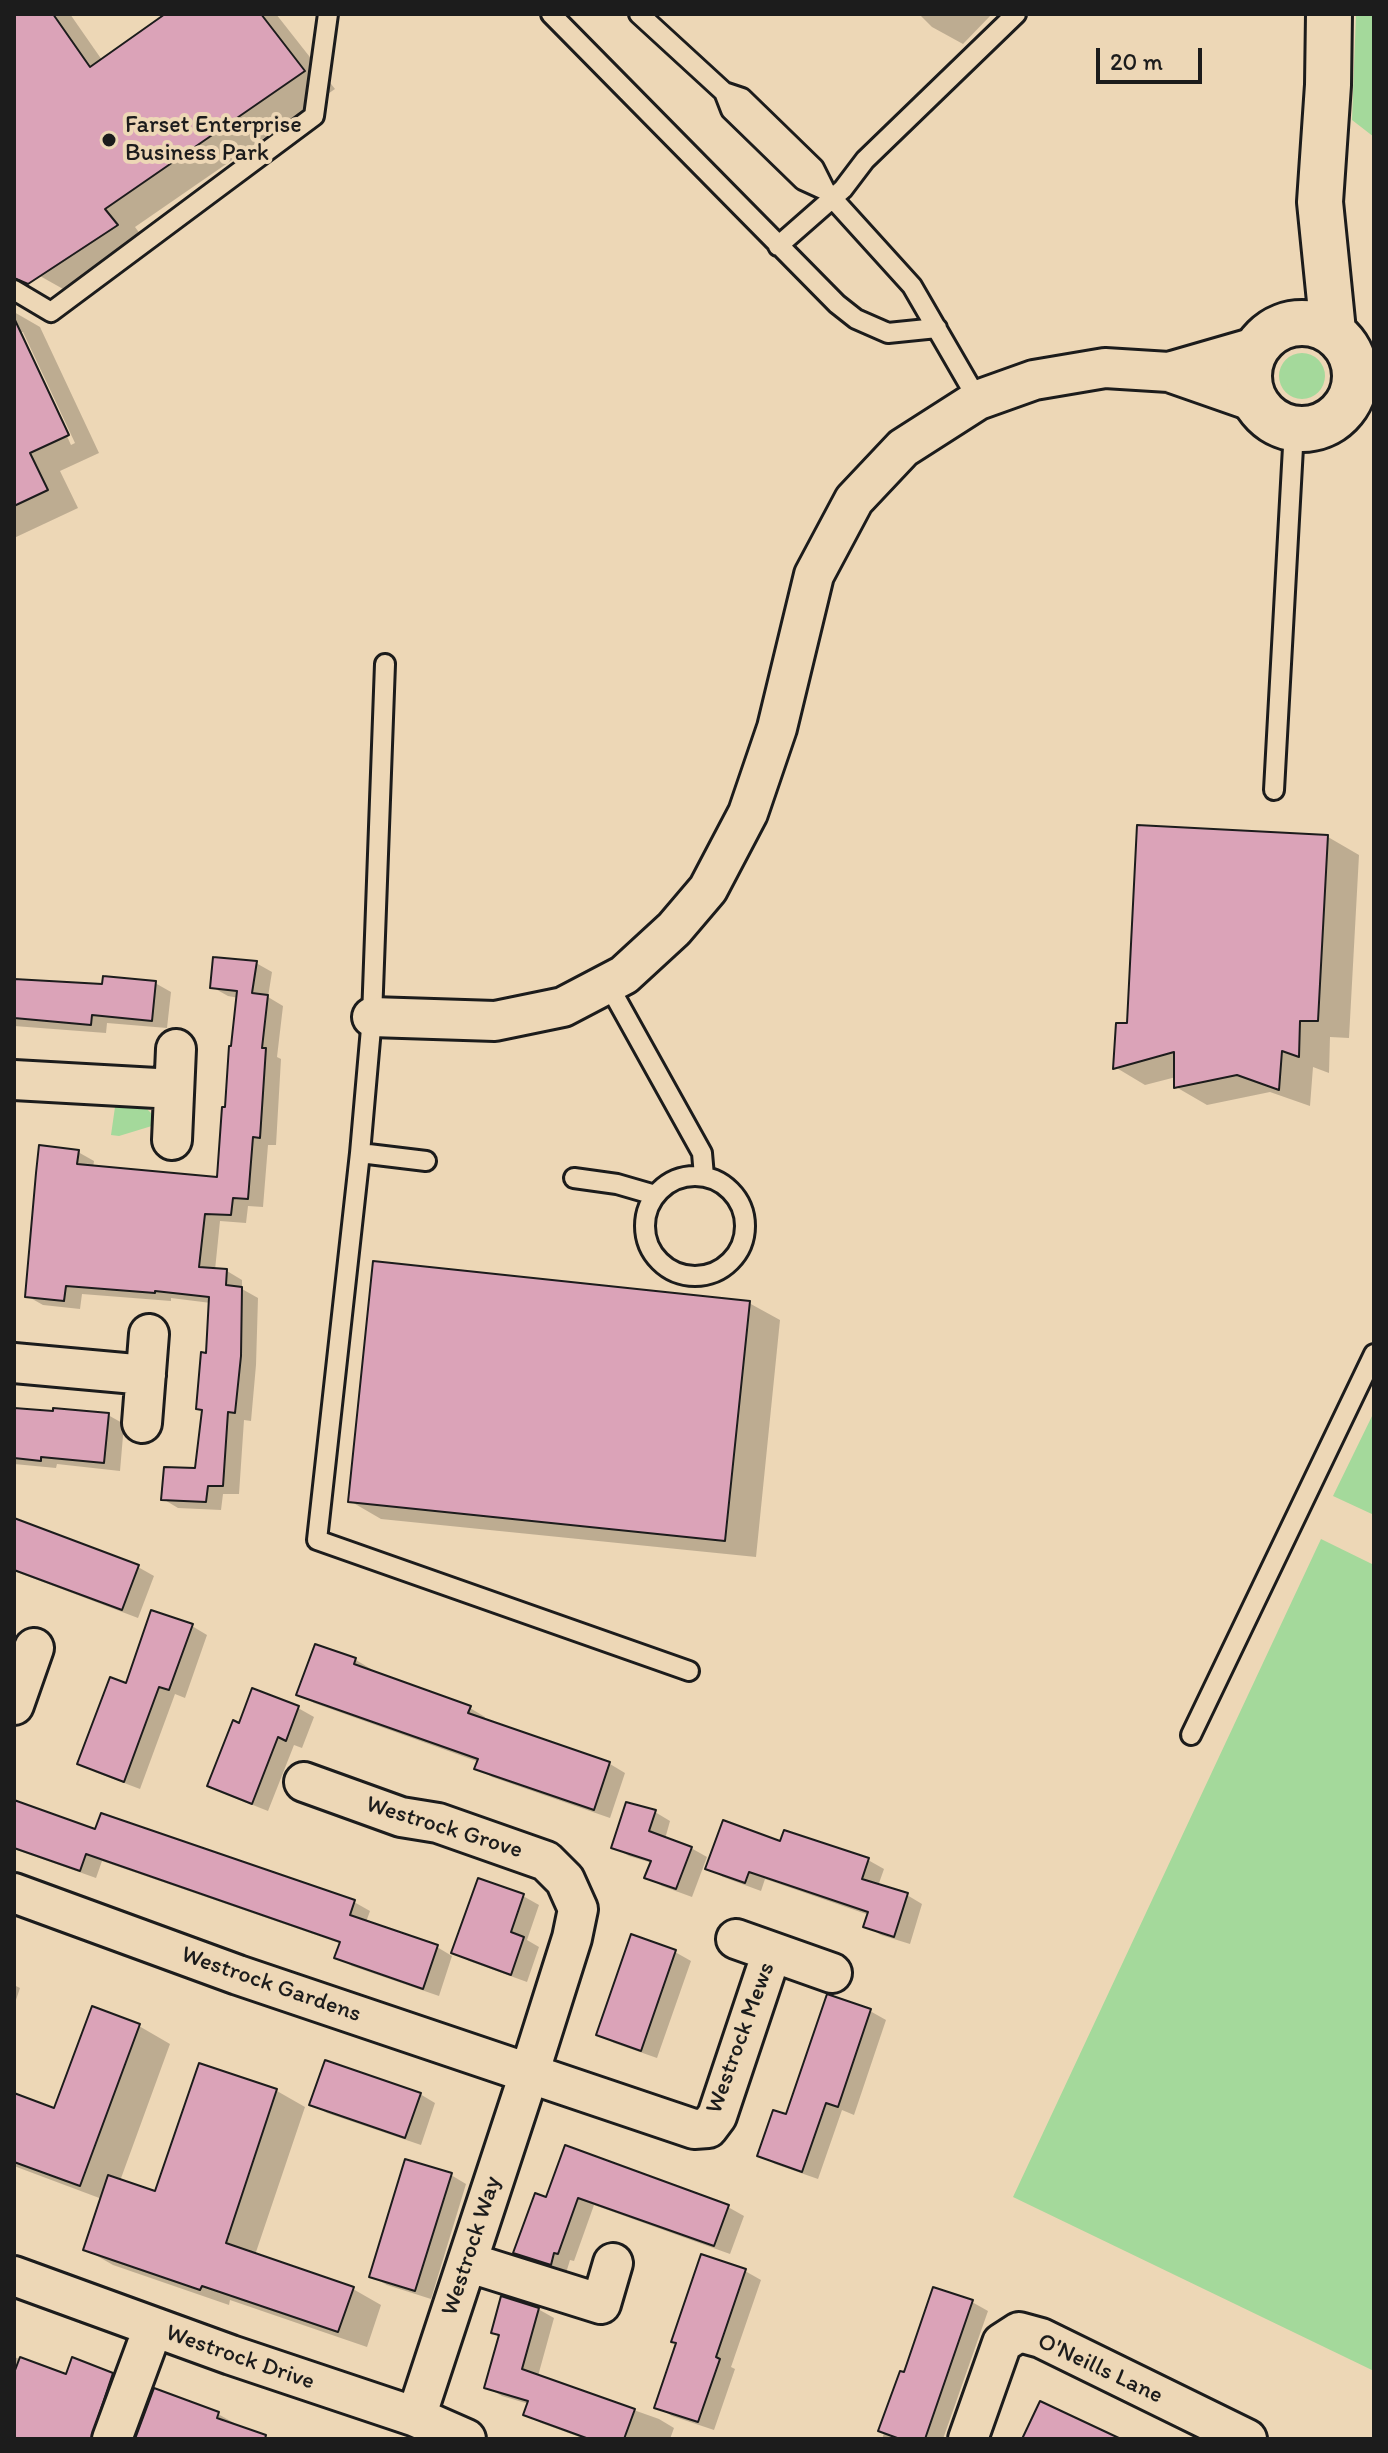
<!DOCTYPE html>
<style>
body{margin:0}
#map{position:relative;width:1388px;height:2453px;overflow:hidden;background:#edd7b6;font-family:Itim,sans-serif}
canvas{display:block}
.frame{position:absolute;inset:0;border:16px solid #1c1c1c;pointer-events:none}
.scale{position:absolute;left:1096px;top:48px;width:106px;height:36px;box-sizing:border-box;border:4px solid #1c1c1c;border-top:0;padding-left:10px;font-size:24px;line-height:28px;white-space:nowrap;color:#1c1c1c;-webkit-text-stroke:6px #edd7b6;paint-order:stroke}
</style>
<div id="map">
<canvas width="1388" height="2453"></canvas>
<div class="frame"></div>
<div class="scale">20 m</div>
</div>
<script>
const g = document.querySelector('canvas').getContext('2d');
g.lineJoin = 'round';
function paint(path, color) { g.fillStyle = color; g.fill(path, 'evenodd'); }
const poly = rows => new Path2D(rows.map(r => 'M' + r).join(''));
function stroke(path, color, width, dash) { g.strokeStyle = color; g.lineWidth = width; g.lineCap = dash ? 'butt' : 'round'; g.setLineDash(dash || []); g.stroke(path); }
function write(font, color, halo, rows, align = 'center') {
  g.font = font + ' Itim,sans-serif'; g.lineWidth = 8; g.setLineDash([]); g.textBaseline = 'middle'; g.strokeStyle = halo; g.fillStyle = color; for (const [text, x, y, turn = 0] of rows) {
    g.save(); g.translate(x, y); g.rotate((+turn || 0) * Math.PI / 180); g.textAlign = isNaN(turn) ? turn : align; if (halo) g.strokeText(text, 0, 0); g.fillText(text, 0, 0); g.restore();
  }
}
const green = poly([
 [1356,14,1374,14,1374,137,1352,120],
 '1279 376a23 23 0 1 1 46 0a23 23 0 1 1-46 0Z',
 [116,1100,144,1106,151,1113,155,1125,119,1136,111,1135],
 [1374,1412,1374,1515,1333,1496],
 [1321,1539,1374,1565,1374,2371,1013,2197]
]);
const shadow = poly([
 [14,14,70,14,102,60,168,14,276,14,335,89,135,227,147,243,72,294,40,276,14,240],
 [919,14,992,14,963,44,932,27],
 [14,312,40,327,99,453,60,471,78,508,14,538],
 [19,332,23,332,75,443,71,445],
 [1328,837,1359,855,1349,1038,1330,1037,1329,1073,1313,1067,1310,1106,1270,1092,1207,1105,1176,1087,1176,1077,1145,1085,1115,1067,1129,1025],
 [256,963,272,972,268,997,283,1006,277,1057,281,1059,276,1145,268,1145,263,1207,248,1206,246,1223,220,1221,215,1270,227,1271,242,1280,242,1289,258,1298,256,1365,251,1421,244,1420,239,1494,223,1494,221,1510,178,1508,163,1499,197,1470,204,1412,198,1408,208,1355,211,1303,171,1298,171,1301,82,1294,80,1309,43,1305,27,1296,78,1152,94,1161,93,1168,218,1179,239,998,228,996,212,987],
 [14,981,104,986,155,983,171,992,167,1028,107,1023,106,1033,14,1026],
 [749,1303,780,1320,756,1557,381,1519,350,1501],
 [14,1410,108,1415,124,1424,120,1471,57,1464,56,1468,14,1464],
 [14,1520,138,1567,154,1576,138,1618,14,1571],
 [192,1626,207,1635,185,1698,175,1694,140,1789,95,1772,80,1763,127,1685],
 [316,1646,356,1660,371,1669,370,1672,470,1708,485,1717,484,1720,610,1764,625,1773,610,1818,492,1777,477,1768,479,1762,314,1703,299,1694],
 [253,1691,298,1708,314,1717,302,1748,294,1745,268,1811,225,1794,209,1786,240,1725],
 [14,1802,96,1831,354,1902,370,1911,366,1922,437,1947,452,1956,439,1996,352,1966,337,1957,342,1944,102,1861,96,1878,14,1849],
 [655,1812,670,1821,665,1839,691,1848,707,1857,692,1897,662,1886,647,1877,652,1863,629,1856,613,1847],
 [785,1833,868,1860,884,1869,878,1886,907,1895,922,1904,910,1944,881,1935,866,1926,869,1915,765,1879,761,1891,723,1877,708,1868,781,1844],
 [480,1881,523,1896,539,1905,527,1940,539,1947,527,1982,469,1961,454,1952],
 [675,1952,691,1961,657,2058,614,2043,599,2034],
 [14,1985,20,1988,14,2006],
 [93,2009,139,2026,170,2044,120,2181,157,2194,200,2065,277,2091,305,2107,255,2255,353,2289,381,2305,367,2347,230,2300,229,2305,113,2265,85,2249,102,2199,14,2166,14,2095,55,2110],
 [870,2011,886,2020,854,2115,842,2110,818,2179,775,2164,760,2155],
 [420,2094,435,2103,421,2145,327,2113,312,2104],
 [566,2148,728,2207,744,2216,730,2254,594,2205,574,2261,570,2260,566,2273,531,2262,516,2253,547,2199],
 [451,2175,466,2184,431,2299,387,2285,371,2276],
 [745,2271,761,2280,731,2367,735,2369,714,2430,672,2416,657,2407],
 [934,2289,972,2302,988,2311,943,2439,882,2439],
 [538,2309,554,2318,538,2376,659,2419,674,2428,670,2439,585,2439,541,2423,525,2414,529,2404,502,2396,486,2387,500,2337,493,2333],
 [14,2357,67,2376,112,2375,128,2384,114,2421,73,2406,61,2439,14,2439],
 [218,2414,234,2423,233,2426,269,2439,153,2439]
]);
const building = poly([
 [14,14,53,14,90,67,165,14,261,14,305,71,105,209,118,225,28,284,14,278,14,14],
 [14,318,69,435,30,453,48,490,14,506,14,318],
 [1137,825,1328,835,1318,1021,1300,1021,1299,1057,1282,1051,1279,1090,1237,1075,1174,1088,1174,1052,1113,1069,1116,1023,1127,1023,1137,825],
 [213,957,257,961,252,993,268,995,262,1048,266,1048,260,1138,253,1137,248,1199,233,1198,231,1215,205,1214,199,1267,227,1269,226,1285,242,1287,241,1356,235,1413,228,1412,223,1486,208,1486,206,1502,161,1500,164,1467,195,1468,202,1410,196,1409,201,1352,206,1353,209,1297,155,1291,155,1293,66,1286,64,1301,25,1297,36,1173,39,1145,79,1150,77,1164,217,1177,222,1107,225,1107,229,1046,231,1046,237,991,210,988,213,957],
 [103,976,156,981,152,1021,92,1015,91,1025,14,1018,14,979,102,984,103,976],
 [373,1261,750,1301,725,1541,348,1502,373,1261],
 [14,1408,53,1411,53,1408,109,1413,104,1463,41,1457,41,1461,14,1458,14,1408],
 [14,1518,139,1565,122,1610,14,1570,14,1518],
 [151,1610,193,1624,169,1690,159,1687,124,1782,77,1764,110,1677,126,1683,151,1610],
 [315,1644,356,1658,354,1664,471,1706,468,1713,610,1762,594,1810,474,1769,478,1759,296,1695,315,1644],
 [252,1688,299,1706,286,1741,278,1737,252,1804,207,1786,233,1720,239,1723,252,1688],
 [14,1800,95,1829,101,1813,355,1900,350,1915,438,1945,423,1989,334,1958,340,1942,86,1854,80,1871,14,1848,14,1800],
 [626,1802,656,1810,649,1831,692,1847,676,1889,644,1878,651,1861,611,1848,626,1802],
 [723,1820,780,1841,784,1830,869,1858,862,1879,908,1893,894,1937,863,1927,868,1912,749,1872,745,1883,705,1869,723,1820],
 [478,1878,524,1894,511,1932,524,1937,511,1975,451,1953,478,1878],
 [631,1934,676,1950,641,2051,596,2035,631,1934],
 [827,1994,871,2009,838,2107,826,2103,802,2172,757,2156,773,2110,786,2114,827,1994],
 [92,2006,140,2024,80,2186,14,2162,14,2093,54,2108,92,2006],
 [325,2060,421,2093,405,2138,309,2105,325,2060],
 [199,2063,277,2089,226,2243,354,2287,338,2332,202,2286,200,2290,83,2250,108,2175,155,2191,199,2063],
 [565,2145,729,2205,714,2246,578,2198,558,2254,554,2253,551,2265,513,2253,535,2193,546,2197,565,2145],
 [405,2159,452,2173,415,2291,369,2277,405,2159],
 [701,2254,746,2269,716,2357,720,2359,698,2422,654,2408,676,2343,671,2342,701,2254],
 [933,2287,973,2300,925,2439,900,2439,878,2431,900,2371,904,2372,933,2287],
 [501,2296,539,2308,522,2369,635,2409,624,2439,589,2439,523,2415,528,2401,484,2388,499,2335,491,2333,501,2296],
 [20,2357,66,2374,72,2357,113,2373,91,2439,14,2439,14,2373,20,2357],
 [154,2388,219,2412,217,2418,266,2435,265,2439,135,2439,154,2388],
 [1040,2401,1121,2439,1022,2439,1040,2401]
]);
const service = poly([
 [551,14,837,304,856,319,888,333,937,328],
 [639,14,724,92,742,98,814,168,825,190,912,286,978,400],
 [724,92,731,110,803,180,825,190],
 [778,246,843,189,865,160,1016,14],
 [14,290,51,312,314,116,328,14],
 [385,664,372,1017,360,1153,317,1540,689,1671],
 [1274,790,1294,429],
 [608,984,702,1153,704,1176],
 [360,1153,426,1161],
 '645 1226a50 50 0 1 1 100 0a50 50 0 1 1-100 0Z',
 [574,1178,617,1184,655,1195],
 [1191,1735,1374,1354]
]);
const minor = poly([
 [1169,372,1259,346],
 [372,1017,495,1021,563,1007,624,975,674,929,708,889,748,813,777,728,814,575,854,500,903,448,978,400,1034,380,1105,368,1169,372,1255,402],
 [14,1080,174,1089],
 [172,1140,176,1049],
 [14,1363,146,1375],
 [142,1423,149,1334],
 [14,1705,34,1648],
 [304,1782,401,1817,438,1823,546,1861,565,1880,578,1909,572,1938,529,2074,416,2417],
 [14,1893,238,1975,694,2129,708,2128,717,2116,772,1952],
 [736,1939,832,1973],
 [467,2262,601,2304,613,2263],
 [14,2276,231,2355,416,2417,466,2439],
 [112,2439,153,2328],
 [968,2439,1002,2343,1019,2332,1041,2338,1247,2439]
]);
const tertiary = poly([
 [1329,14,1328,85,1320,202,1333,331],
 '1249 376a53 53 0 1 1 106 0a53 53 0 1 1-106 0Z'
]);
const markers = [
 [109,140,8,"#1c1c1c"]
];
const poiNames = [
 ["Farset Enterprise",125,126],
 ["Business Park",125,154]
];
const streetNames = [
 ["Westrock Grove",444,1828,17],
 ["Westrock Gardens",271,1985,19],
 ["Westrock Mews",741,2038,-70],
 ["Westrock Way",472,2246,-72],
 ["Westrock Drive",240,2358,19],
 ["O'Neills Lane",1100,2369,25]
];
paint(green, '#a4d99b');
paint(shadow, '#0003');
paint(building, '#dba3b8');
stroke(building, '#1c1c1c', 2);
stroke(service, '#1c1c1c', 24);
stroke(minor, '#1c1c1c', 44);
stroke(tertiary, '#1c1c1c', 50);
stroke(service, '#edd7b6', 18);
stroke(minor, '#edd7b6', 38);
stroke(tertiary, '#edd7b6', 44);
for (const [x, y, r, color] of markers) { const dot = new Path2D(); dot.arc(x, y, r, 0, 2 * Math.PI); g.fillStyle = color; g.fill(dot); stroke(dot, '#edd7b6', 3); }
write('24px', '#1c1c1c', '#edd7b6', poiNames, 'left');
write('24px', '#1c1c1c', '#edd7b6', streetNames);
</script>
